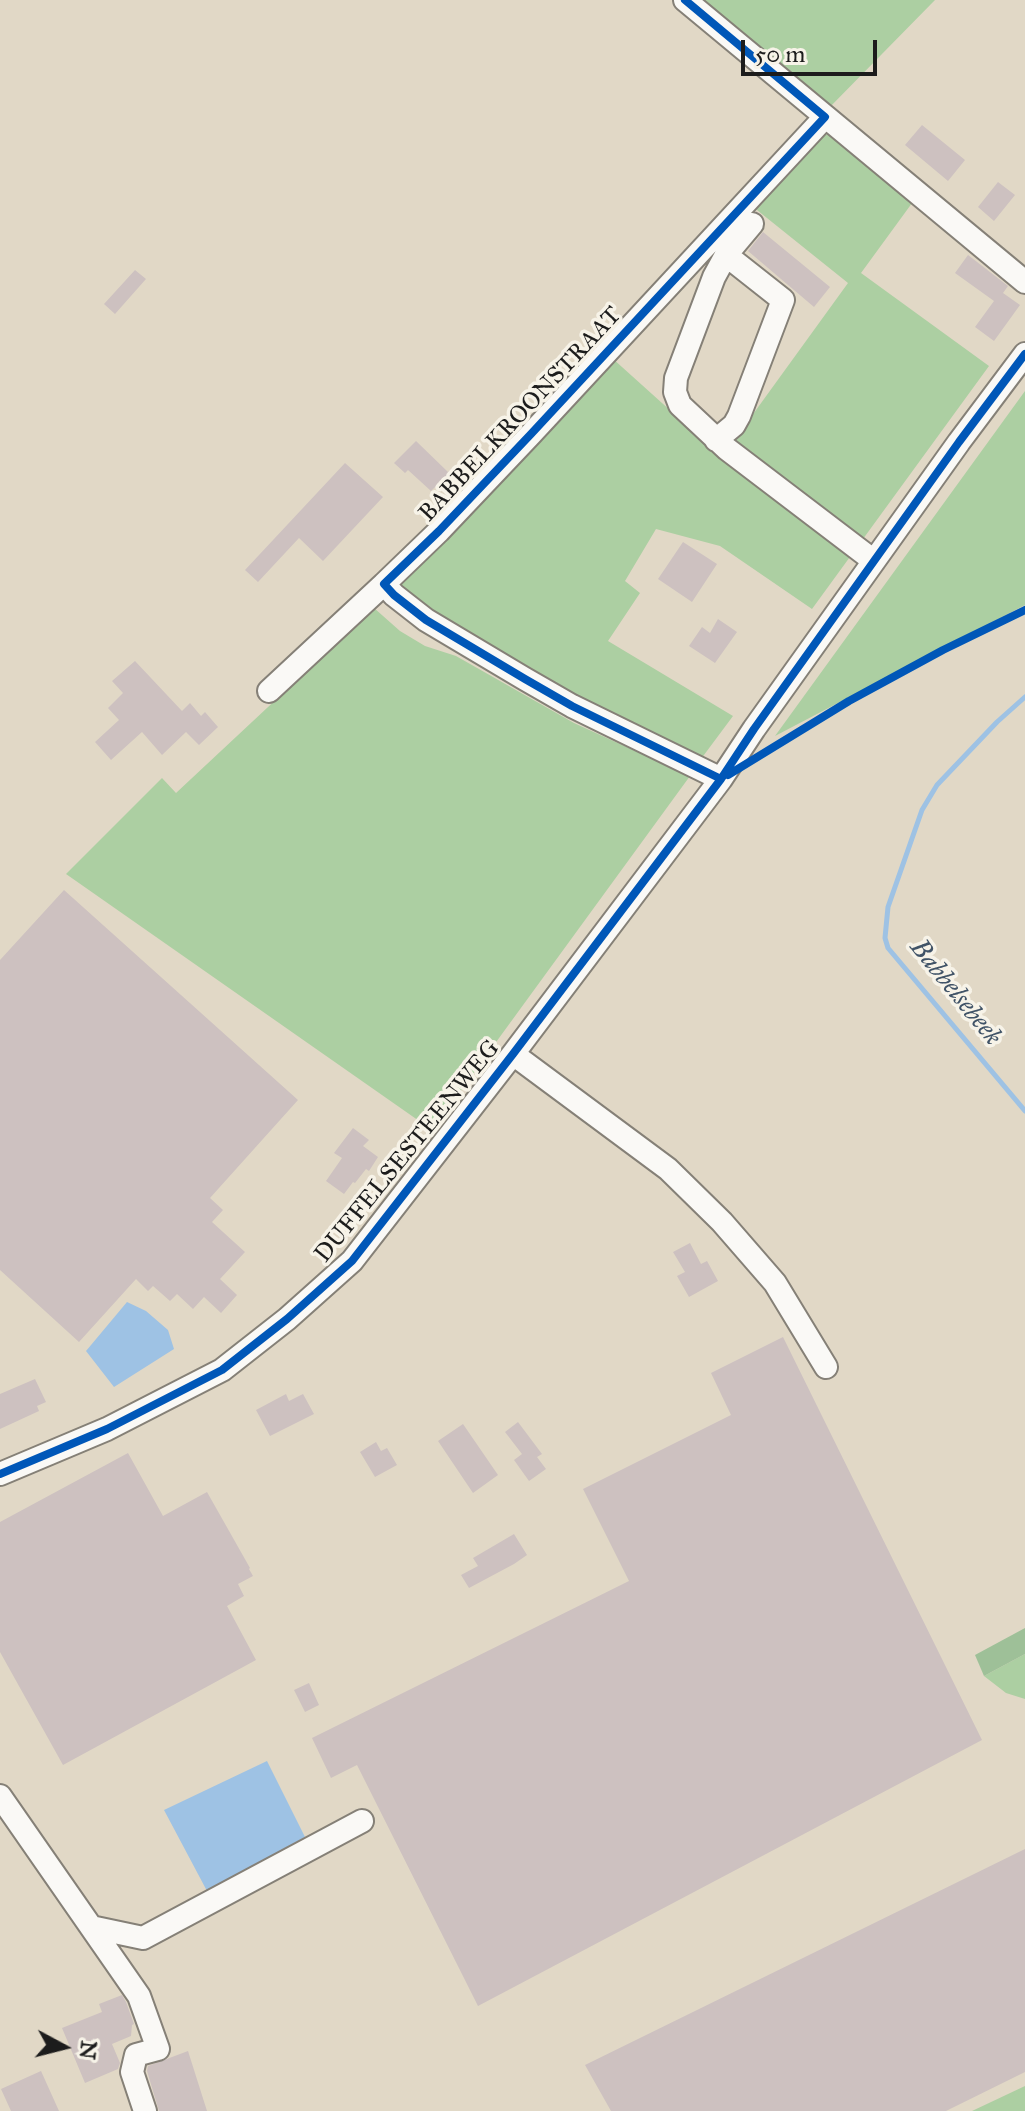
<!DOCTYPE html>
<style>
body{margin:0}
#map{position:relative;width:1025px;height:2111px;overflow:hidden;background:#e1d8c6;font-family:"IM FELL Great Primer",serif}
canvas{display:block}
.north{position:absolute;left:24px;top:2007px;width:80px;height:80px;-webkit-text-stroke:6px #f7f3e8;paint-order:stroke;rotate:97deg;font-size:22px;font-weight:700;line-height:32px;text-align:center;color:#1c1c1c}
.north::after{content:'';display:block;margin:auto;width:28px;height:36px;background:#1c1c1c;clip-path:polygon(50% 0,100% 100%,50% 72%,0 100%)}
.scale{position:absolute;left:741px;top:40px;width:136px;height:36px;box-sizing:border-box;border:4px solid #1c1c1c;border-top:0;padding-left:10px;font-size:24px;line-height:28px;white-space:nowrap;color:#1c1c1c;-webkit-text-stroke:6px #f7f3e8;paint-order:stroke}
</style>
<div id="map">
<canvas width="1025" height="2111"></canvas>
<div class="north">N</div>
<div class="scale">50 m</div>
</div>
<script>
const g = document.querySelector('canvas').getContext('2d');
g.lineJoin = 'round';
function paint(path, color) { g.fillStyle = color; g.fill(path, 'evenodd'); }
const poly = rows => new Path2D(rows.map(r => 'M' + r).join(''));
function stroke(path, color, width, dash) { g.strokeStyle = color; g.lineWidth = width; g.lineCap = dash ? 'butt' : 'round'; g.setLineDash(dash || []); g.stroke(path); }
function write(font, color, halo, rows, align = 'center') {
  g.font = font + ' "IM FELL Great Primer",serif'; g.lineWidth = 7; g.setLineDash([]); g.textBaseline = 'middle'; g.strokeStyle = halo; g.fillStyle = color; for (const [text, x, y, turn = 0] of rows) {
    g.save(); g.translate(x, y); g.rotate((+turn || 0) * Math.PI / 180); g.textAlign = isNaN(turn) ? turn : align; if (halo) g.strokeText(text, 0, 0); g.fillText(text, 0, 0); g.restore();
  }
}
const green = poly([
 [694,0,935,0,827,110],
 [834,134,915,199,861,273,989,366,812,609,720,546,656,529,625,581,640,593,608,641,733,716,701,759,623,722,427,612,397,585,612,358,722,457,848,283,752,206,812,144,824,135],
 [1025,391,1025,605,775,736],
 [374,608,400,631,425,646,456,656,574,723,690,776,432,1130,66,874,162,778,176,793],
 [1025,1654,1025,1699,1006,1693,984,1676],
 [1025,2086,1025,2111,972,2111]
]);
const forest = poly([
 [1025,1628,1025,1654,984,1676,975,1655]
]);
const water = poly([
 [127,1302,146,1311,168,1330,174,1349,114,1387,86,1351],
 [267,1761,305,1837,207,1891,164,1810]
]);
const stream = poly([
 [1025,697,997,722,937,785,922,810,888,907,885,938,888,948,1025,1111]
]);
const building = poly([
 [922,125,965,160,948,181,905,145],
 [998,182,1015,195,994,221,978,207],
 [763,232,830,287,814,307,748,251],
 [968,255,1008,286,1003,293,1020,305,994,341,975,327,994,301,955,273],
 [135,270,146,279,115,314,104,304],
 [416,441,448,472,454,466,464,475,452,489,443,479,431,491,408,470,405,473,394,463],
 [345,463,383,497,323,561,299,538,258,582,245,570],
 [683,542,717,564,692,602,658,579],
 [718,619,737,632,715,663,689,646,702,627,710,633],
 [135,661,182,711,190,703,201,716,205,712,218,727,199,745,186,732,162,755,142,732,111,760,95,742,119,720,108,708,123,693,112,681],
 [64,890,298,1100,210,1198,223,1210,212,1222,245,1252,220,1279,237,1295,221,1313,204,1297,193,1309,177,1294,170,1301,153,1286,148,1291,136,1279,79,1342,0,1270,0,960],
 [353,1128,369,1140,363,1146,378,1157,369,1171,366,1169,355,1183,353,1182,344,1194,326,1181,342,1158,334,1153],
 [690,1243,701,1264,707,1261,718,1281,689,1297,677,1276,685,1272,673,1252],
 [783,1337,982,1740,478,2006,357,1765,331,1778,312,1738,629,1581,583,1489,731,1415,711,1373],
 [35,1379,46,1402,37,1406,39,1411,0,1429,0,1394],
 [286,1394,289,1401,303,1394,314,1414,270,1436,256,1410],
 [518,1422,542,1454,537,1457,546,1469,529,1481,514,1460,522,1454,505,1432],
 [463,1424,498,1475,473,1493,438,1441],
 [376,1442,381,1451,387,1448,397,1465,375,1477,360,1452],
 [128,1453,163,1516,207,1492,250,1568,249,1569,253,1576,238,1584,244,1596,227,1606,256,1660,63,1765,0,1652,0,1522],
 [514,1534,527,1555,514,1564,469,1588,461,1575,478,1566,473,1558],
 [309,1683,319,1705,305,1712,294,1690],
 [1025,1849,1025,2072,946,2111,611,2111,585,2065],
 [122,1995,126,2002,134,2024,132,2025,131,2036,112,2044,120,2063,118,2069,85,2083,62,2028,102,2012,99,2004],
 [188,2051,207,2111,159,2111,147,2071,148,2066],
 [41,2071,59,2111,11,2111,1,2089]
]);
const minor = poly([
 [685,0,1025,282],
 [752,224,726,255,714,277,676,378,675,392,680,405,727,449,874,561],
 [716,440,734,425,739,416,783,300,726,255],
 [269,691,384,584],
 [721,779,572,706,525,679,426,620,394,595,384,584,439,531,531,434,825,117],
 [513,1054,668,1169,722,1222,775,1283,826,1367],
 [0,1474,107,1429,222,1370,287,1319,352,1261,513,1054,721,779,754,729,959,442,1025,354],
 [0,1796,139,1996,158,2049,136,2055,132,2072,145,2111],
 [91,1927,143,1938,362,1821]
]);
const cycleway = poly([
 [685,0,825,117,531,434,439,531,384,584,394,595,426,620,525,679,572,706,721,779],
 [728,775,849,701,943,650,1025,610],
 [0,1474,107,1429,222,1370,287,1319,352,1261,513,1054,721,779,754,729,959,442,1025,354]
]);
const streetNames = [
 ["BABBELKROONSTRAAT",521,415,-47],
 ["DUFFELSESTEENWEG",408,1152,-51]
];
const waterNames = [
 ["Babbelsebeek",955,993,51]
];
paint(green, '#accfa2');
paint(forest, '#9ec098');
paint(water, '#9ec2e4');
stroke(stream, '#9ec2e4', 5);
paint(building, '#cdc1c0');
stroke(minor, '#858077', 26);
stroke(minor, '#faf9f6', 22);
stroke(cycleway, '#0057b8', 8);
write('24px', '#1c1c1c', '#f7f3e8', streetNames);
write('italic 26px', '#405367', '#f7f3e8', waterNames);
</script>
